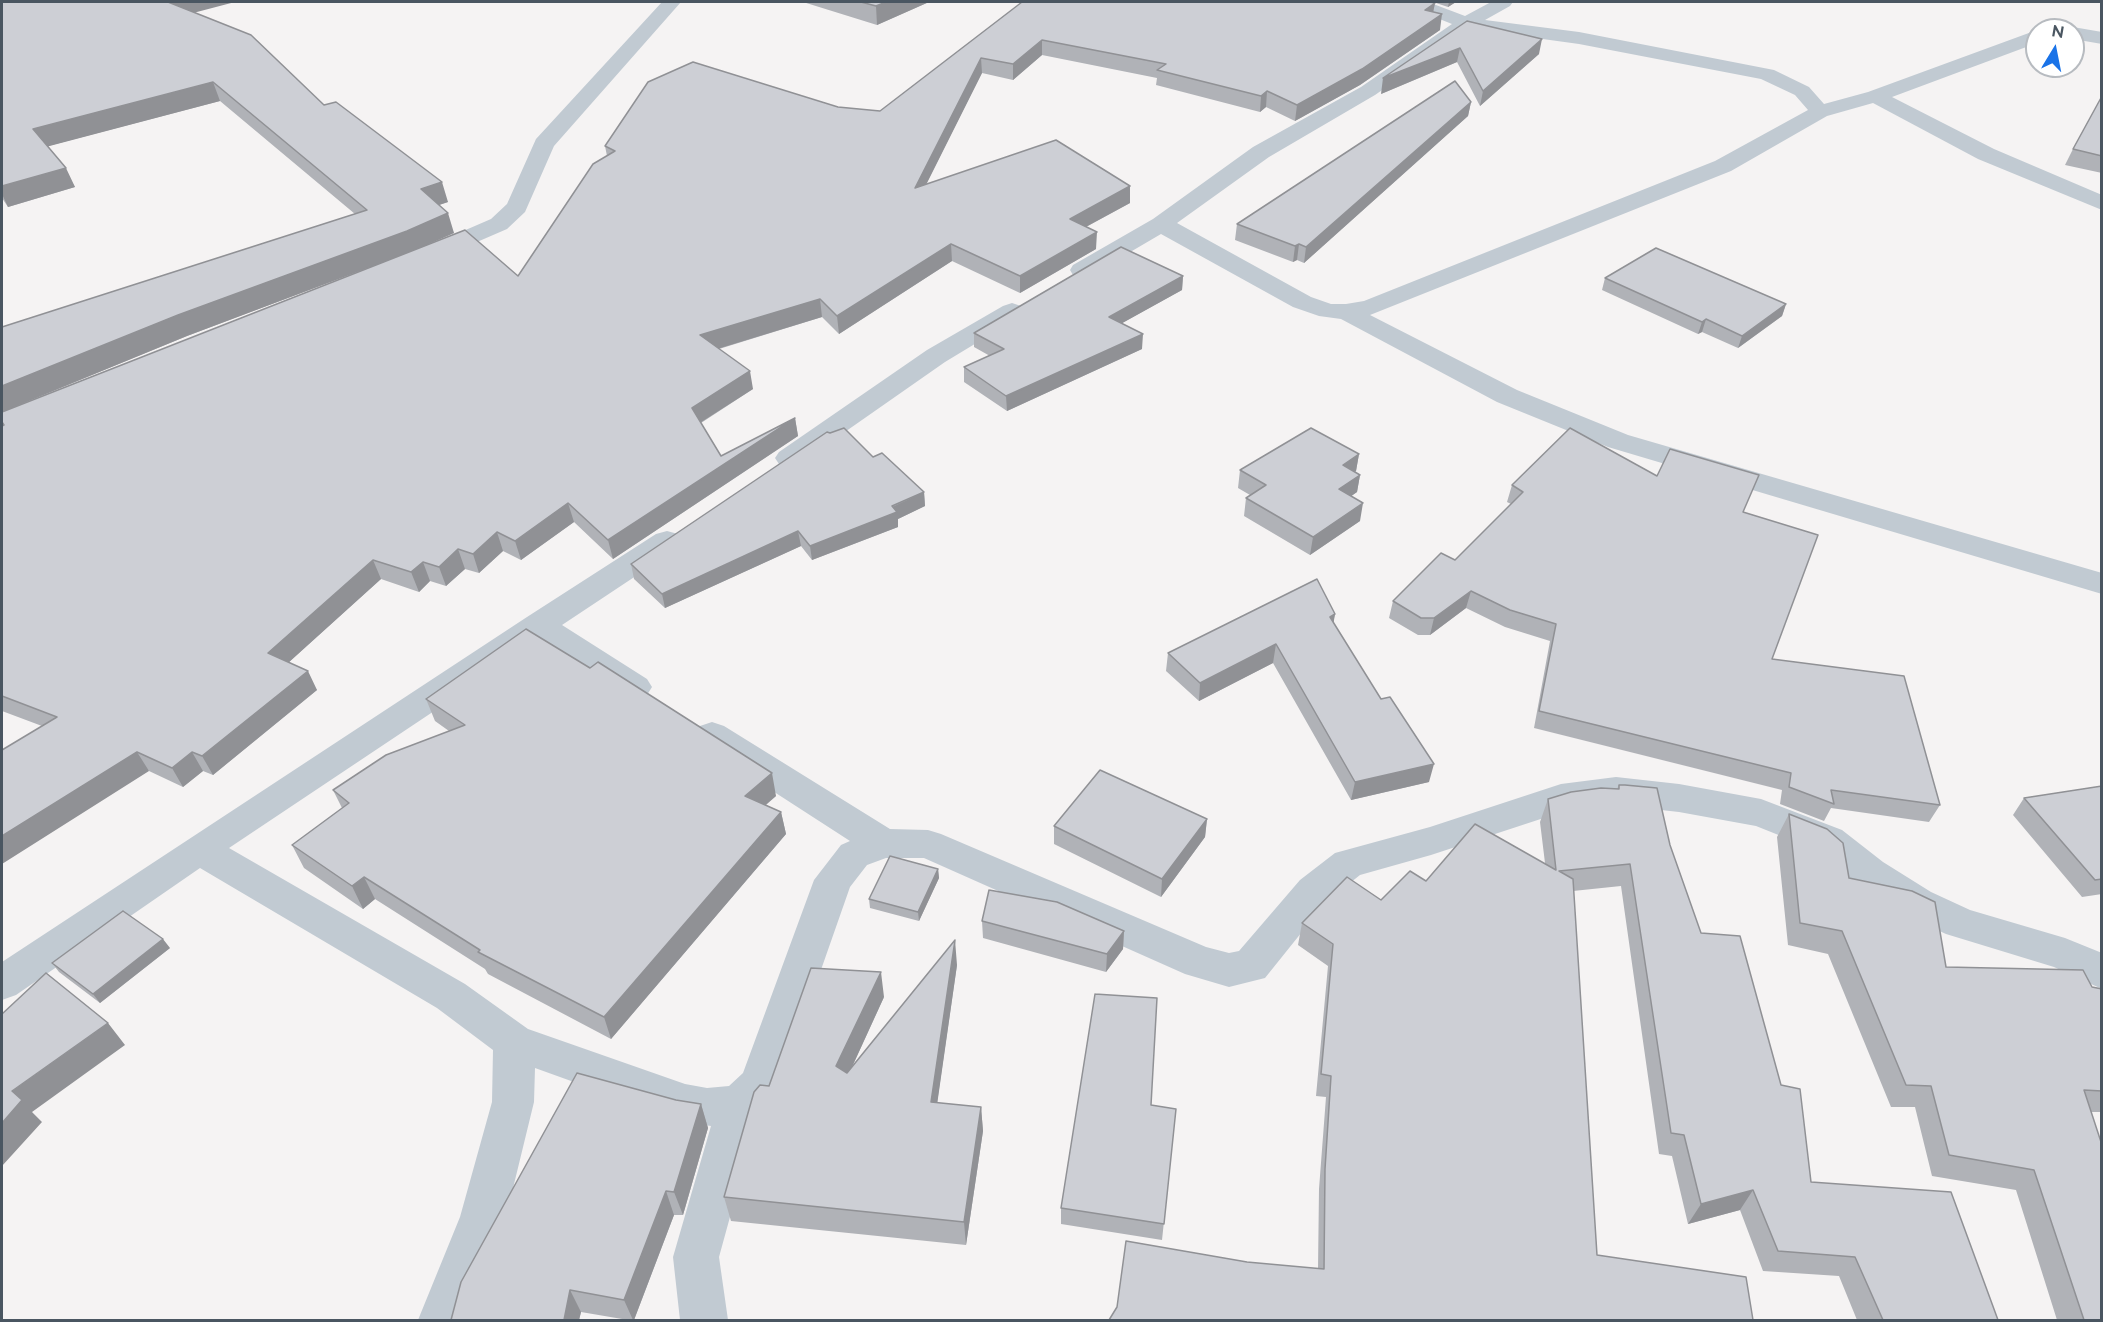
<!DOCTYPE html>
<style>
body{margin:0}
#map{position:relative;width:2103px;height:1322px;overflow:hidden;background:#f5f3f3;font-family:Raleway,sans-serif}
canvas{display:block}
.frame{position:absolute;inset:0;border:3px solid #4a5661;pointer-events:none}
.north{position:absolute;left:2025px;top:18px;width:60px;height:60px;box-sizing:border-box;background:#fff;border:2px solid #b7bbc0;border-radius:50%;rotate:10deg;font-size:16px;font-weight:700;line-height:24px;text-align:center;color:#4a5661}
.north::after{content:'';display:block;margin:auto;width:21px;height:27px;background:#1a73e8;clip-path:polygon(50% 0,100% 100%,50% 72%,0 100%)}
</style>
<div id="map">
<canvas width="2103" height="1322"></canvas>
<div class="frame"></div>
<div class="north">N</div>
</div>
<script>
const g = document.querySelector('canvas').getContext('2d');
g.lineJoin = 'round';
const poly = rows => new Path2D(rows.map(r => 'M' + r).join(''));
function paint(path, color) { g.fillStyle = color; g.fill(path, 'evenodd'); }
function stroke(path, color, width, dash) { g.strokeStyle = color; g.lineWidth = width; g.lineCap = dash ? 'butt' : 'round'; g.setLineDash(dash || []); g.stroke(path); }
const minor = poly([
 [662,2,681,2,554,146,525,212,507,229,440,258,424,258,420,253,424,248,491,219,507,204,536,139,662,2],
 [1404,2,1428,2,1465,16,1491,2,1513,2,1510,6,1485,20,1579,32,1774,70,1809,87,1824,104,1868,92,2037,30,2037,43,1892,97,1994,149,2102,195,2102,210,1978,159,1873,103,1827,116,1731,171,1370,315,1517,390,1628,435,2102,573,2102,594,1608,447,1497,402,1341,319,1319,316,1293,307,1161,234,1091,275,1082,277,1073,275,1070,270,1073,265,1153,219,1253,147,1361,87,1452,24,1407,6,1404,2],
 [1470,29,1579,44,1761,79,1795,95,1808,110,1715,161,1364,301,1346,304,1331,304,1311,297,1177,223,1269,157,1375,95,1470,29],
 [2073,27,2102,32,2102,44,2073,39,2073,30,2066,30,2073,27],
 [1012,303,1021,306,1025,311,1021,316,945,362,799,464,789,467,779,464,775,458,779,452,927,350,1003,306,1012,303],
 [667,531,678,534,682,541,678,548,562,625,647,679,652,687,647,695,635,699,623,695,539,641,229,848,465,984,528,1029,685,1084,707,1088,729,1086,743,1073,814,880,841,845,850,841,700,744,695,735,700,726,712,722,724,726,890,829,928,830,941,834,1206,947,1229,953,1239,951,1300,880,1335,853,1430,827,1561,784,1616,777,1679,784,1761,799,1842,830,1883,862,1931,892,1970,910,2065,938,2102,953,2102,989,2054,967,1946,934,1903,914,1857,884,1816,850,1756,826,1679,812,1616,805,1562,812,1431,855,1360,875,1326,902,1265,978,1229,987,1185,974,924,858,886,858,867,865,850,887,781,1084,775,1097,758,1115,719,1257,728,1320,680,1320,673,1257,711,1126,685,1122,535,1068,534,1102,506,1217,466,1320,418,1320,460,1217,492,1102,493,1050,437,1008,200,868,16,995,2,1000,2,962,527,617,656,534,667,531]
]);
const wall = poly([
 [2,2,195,12,324,105,448,202,439,205,454,233,419,248,518,276,607,156,605,146,838,107,880,111,1022,2,1435,3,1433,12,1440,30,1360,85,1295,121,1266,107,1260,112,1156,85,1157,78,1042,55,1013,80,982,73,926,184,1130,186,1130,203,1086,227,1096,249,1020,293,952,261,839,334,822,317,719,349,753,389,701,423,721,456,795,418,798,436,613,559,574,522,521,560,503,551,479,573,465,569,446,586,430,581,419,592,381,579,289,662,317,690,213,775,203,771,183,787,149,771,42,726,2,711,2,412,394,258,187,336,2,412,355,214,220,101,48,146,75,187,8,207,2,198],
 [803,2,929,2,877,25],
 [1433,2,1456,2,1448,7],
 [1467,21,1539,54,1480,106,1457,62,1381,94],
 [2102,96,2102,173,2065,165,2073,149],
 [1471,102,1468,116,1304,263,1297,260,1293,262,1235,240,1237,224],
 [1183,276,1182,290,1122,323,1142,349,1007,411,964,382,964,367,990,356,974,347,974,333],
 [1605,278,1786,304,1782,316,1738,348,1702,332,1698,334,1602,290],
 [1359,454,1356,471,1355,472,1360,475,1357,492,1351,496,1360,521,1310,555,1244,516,1246,498,1250,495,1238,488,1240,470],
 [873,457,924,492,925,506,898,519,898,527,812,560,801,546,665,608,634,579,631,564],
 [1657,476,1744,513,1772,659,1940,805,1929,822,1831,808,1824,821,1780,804,1782,790,1534,728,1550,641,1505,627,1466,608,1430,635,1418,635,1389,618,1393,601,1455,560,1511,504,1507,502,1512,485],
 [1335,614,1333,623,1429,782,1351,800,1273,663,1199,701,1166,671,1168,653],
 [426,699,776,796,766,805,781,812,786,834,611,1039,488,974,485,969,375,899,363,909,304,868,292,845,342,808,333,790,449,731,435,721],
 [1619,785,1670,845,1701,933,1781,1085,1811,1182,1998,1320,1857,1320,1839,1276,1763,1271,1740,1210,1688,1224,1672,1156,1659,1154,1621,886,1573,891,1597,1255,1753,1320,1247,1262,1318,1269,1319,1189,1326,1097,1316,1096,1328,966,1298,945,1302,923,1381,900,1426,881,1545,863,1540,822,1548,799,1617,789],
 [2102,786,2102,894,2082,897,2013,815,2024,798],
 [1789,814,1849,878,1946,967,2102,989,2102,1112,2091,1112,2102,1320,2057,1320,2016,1190,1932,1176,1915,1107,1891,1107,1828,954,1788,945,1777,837],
 [1207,819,1205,837,1161,897,1054,844,1054,826],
 [938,869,939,878,919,921,870,908,869,899],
 [982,921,1124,931,1123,949,1106,972,983,938],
 [170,948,100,1003,59,972,52,963],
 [957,965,937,1103,981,1107,983,1131,966,1245,731,1221,724,1197,769,1086,884,997,852,1067],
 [676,1100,701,1104,708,1128,683,1215,674,1215,634,1320,628,1320,581,1312,579,1320,451,1320],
 [1151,1105,1176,1109,1162,1240,1061,1224,1061,1208]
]);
const shadedWall = poly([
 [167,2,235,2,174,18],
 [886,2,929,2,877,25,876,6],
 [1449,2,1456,2,1448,7],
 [1435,3,1432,18,1425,10],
 [1442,14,1440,30,1360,85,1295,121,1297,105],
 [1542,39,1539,54,1480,106,1483,91],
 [1042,40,1042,55,1013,80,1013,64],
 [1460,48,1457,62,1381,94,1383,78],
 [981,58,982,73,916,205,915,188],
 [213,82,220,101,42,148,33,129],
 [1267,91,1266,107,1260,112,1261,96],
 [1471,102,1468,116,1304,263,1306,247],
 [66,168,75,187,8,207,2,194,2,186],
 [442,182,448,202,427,209,421,189],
 [1130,186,1130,203,1069,236,1070,219],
 [448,213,454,233,413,251,187,336,2,412,2,386,178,315],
 [1097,232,1096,249,1020,293,1020,276],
 [951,244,952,261,839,334,837,316],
 [1299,244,1297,260,1293,262,1295,246],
 [1183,276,1182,290,1108,331,1109,317],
 [820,299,822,317,704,353,700,335],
 [1786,304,1782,316,1738,348,1742,336],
 [1706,319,1702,332,1698,334,1702,322],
 [1143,334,1142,349,1007,411,1006,396],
 [750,371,753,389,695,426,692,408],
 [795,418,798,436,613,559,608,540],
 [1359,454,1356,471,1340,483,1343,465],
 [1360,475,1357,492,1336,507,1339,489],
 [924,492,925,506,898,519,898,527,812,560,810,546],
 [568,503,574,522,521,560,515,541],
 [1363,503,1360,521,1310,555,1313,537],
 [798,531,801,546,665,608,662,594],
 [497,532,503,551,479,573,473,554],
 [458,549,465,569,446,586,439,567],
 [373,560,381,579,277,673,268,653],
 [423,562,430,581,419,592,411,572],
 [1471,591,1466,608,1430,635,1434,618],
 [1335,614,1332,632,1330,617],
 [1276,644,1273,663,1199,701,1200,683],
 [308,671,317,690,213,775,202,756],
 [137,752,149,771,2,864,2,836],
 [192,752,203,771,183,787,172,768],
 [1434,764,1429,782,1351,800,1355,782],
 [772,773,776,796,750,818,745,796],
 [781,812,786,834,611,1039,604,1017],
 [1207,819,1205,837,1161,897,1162,879],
 [938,869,939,878,919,921,918,912],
 [364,877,375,899,363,909,352,886],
 [1124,931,1123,949,1106,972,1107,954],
 [163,939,170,948,100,1003,93,994],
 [955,940,957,965,934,1126,931,1102],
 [881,972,884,997,841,1091,836,1066],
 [108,1023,125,1045,32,1112,42,1122,2,1166,2,1123,12,1091],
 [701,1104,708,1128,683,1215,674,1192],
 [981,1107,983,1131,966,1245,964,1222],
 [1753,1190,1740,1210,1688,1224,1701,1204],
 [666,1191,674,1215,634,1320,633,1320,624,1300],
 [570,1290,581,1312,579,1320,564,1320]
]);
const building = poly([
 [2,2,168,2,251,35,324,105,336,102,442,182,421,189,448,213,407,231,178,315,2,386,2,327,367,210,213,82,33,129,66,168,2,186,2,2],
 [861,2,886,2,876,6,861,2],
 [1022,2,1430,2,1435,3,1425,10,1442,14,1362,69,1297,105,1267,91,1261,96,1157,70,1166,64,1042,40,1013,64,981,58,915,188,1056,140,1130,186,1070,219,1097,232,1020,276,951,244,837,316,820,299,700,335,750,371,692,408,721,456,795,418,608,540,568,503,515,541,497,532,473,554,458,549,439,567,423,562,411,572,373,560,268,653,308,671,202,756,192,752,172,768,137,752,2,836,2,750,57,717,2,696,2,426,4,425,2,422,2,412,465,230,518,276,593,164,615,151,605,146,648,82,693,62,838,107,880,111,1022,2],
 [1467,21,1542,39,1483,91,1460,48,1383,78,1467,21],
 [1455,81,1471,102,1306,247,1299,244,1295,246,1237,224,1455,81],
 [2102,96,2102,156,2073,149,2102,96],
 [1121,247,1183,276,1109,317,1143,334,1006,396,964,367,1004,349,974,333,1121,247],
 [1656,248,1786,304,1742,336,1706,319,1702,322,1605,278,1656,248],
 [844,428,873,457,882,453,924,492,892,506,897,512,810,546,798,531,662,594,631,564,827,432,830,433,844,428],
 [1311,428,1359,454,1343,465,1360,475,1339,489,1363,503,1313,537,1246,498,1266,485,1240,470,1311,428],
 [1570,428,1657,476,1670,449,1759,475,1743,512,1818,535,1772,659,1904,676,1940,805,1831,790,1834,804,1789,787,1791,773,1539,711,1556,624,1510,610,1471,591,1434,618,1421,618,1393,601,1441,553,1455,560,1523,492,1512,485,1570,428],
 [1317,579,1335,614,1330,617,1381,699,1390,697,1434,764,1355,782,1276,644,1200,683,1168,653,1317,579],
 [526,629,590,668,598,662,772,773,745,796,781,812,604,1017,478,952,480,950,364,877,352,886,292,845,349,803,333,790,386,755,465,725,426,699,526,629],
 [1100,770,1207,819,1162,879,1054,826,1100,770],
 [1619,785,1625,785,1657,788,1670,845,1701,933,1740,936,1781,1085,1800,1089,1811,1182,1951,1192,1998,1320,1883,1320,1855,1257,1778,1251,1753,1190,1701,1204,1684,1135,1671,1133,1630,864,1559,871,1573,879,1597,1255,1746,1277,1753,1320,1109,1320,1117,1307,1126,1241,1247,1262,1324,1269,1325,1169,1331,1076,1321,1074,1333,944,1302,923,1347,877,1381,900,1410,871,1426,881,1475,824,1556,870,1548,799,1571,792,1601,788,1619,789,1619,785],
 [2102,786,2102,879,2095,880,2024,798,2102,786],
 [1789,814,1827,829,1843,843,1849,878,1912,891,1935,902,1946,967,2083,970,2092,987,2102,989,2102,1091,2084,1090,2102,1145,2102,1320,2084,1320,2034,1170,1949,1155,1931,1086,1906,1085,1842,931,1800,923,1789,814],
 [890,856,938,869,918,912,869,899,890,856],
 [989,890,1057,902,1124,931,1107,954,982,921,989,890],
 [123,911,163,939,93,994,52,963,123,911],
 [955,940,931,1102,981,1107,964,1222,724,1197,754,1092,760,1085,769,1086,811,968,881,972,836,1066,847,1073,955,940],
 [46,973,108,1023,12,1091,22,1100,2,1123,2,1014,46,973],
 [1095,994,1157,998,1151,1105,1176,1109,1164,1224,1061,1208,1095,994],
 [577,1073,676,1100,701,1104,674,1192,666,1191,624,1300,570,1290,564,1320,451,1320,461,1282,577,1073]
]);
paint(minor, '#c1cad2');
paint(wall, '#b0b2b7');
paint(shadedWall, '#909195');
paint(building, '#cdcfd5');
stroke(building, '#909195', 1.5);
</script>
